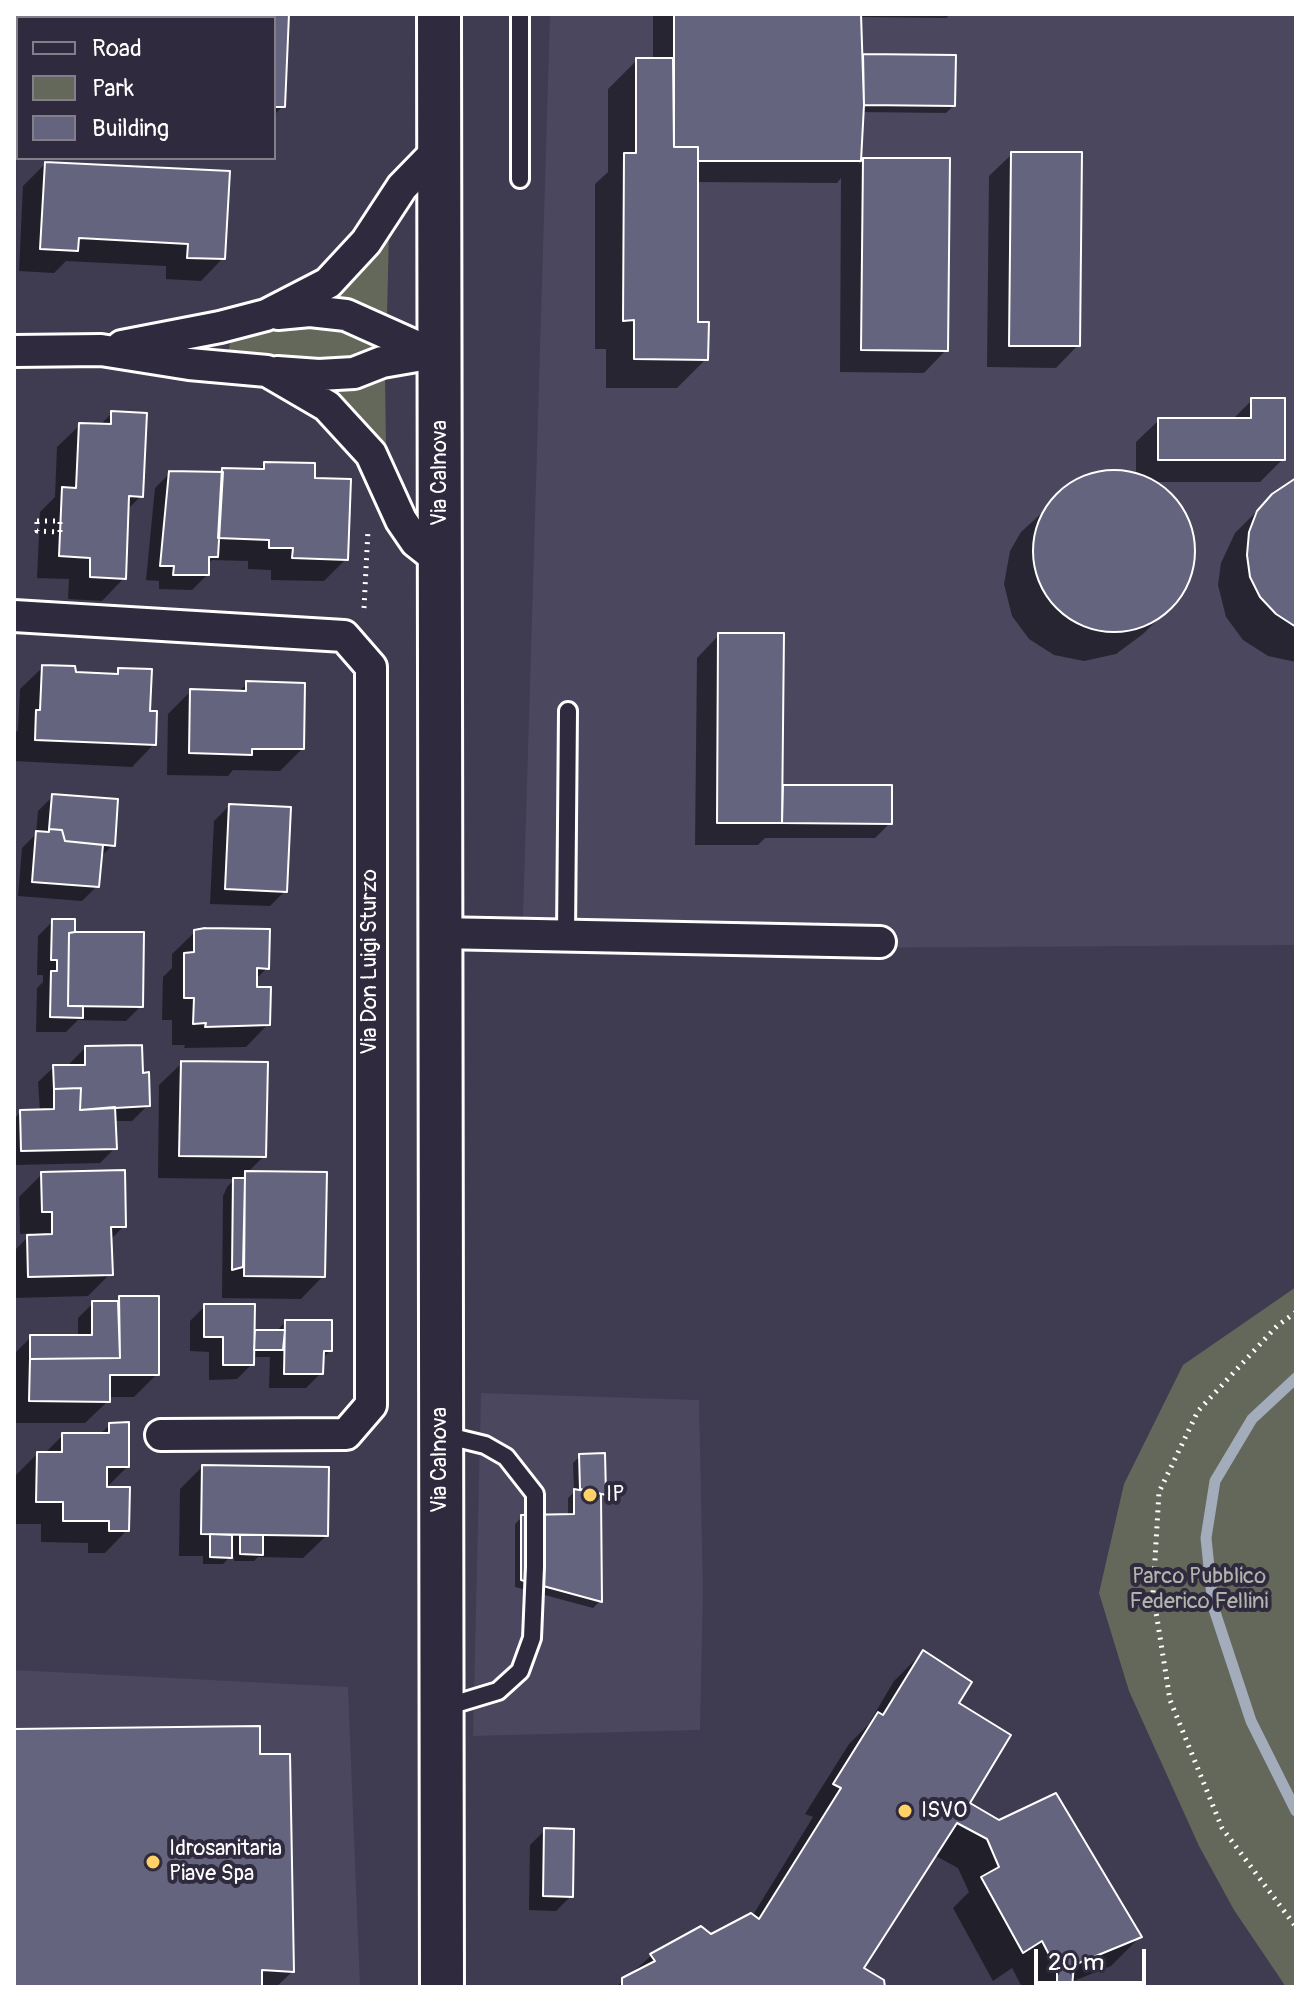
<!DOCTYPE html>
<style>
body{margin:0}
#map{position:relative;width:1310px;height:2001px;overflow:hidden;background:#3f3b50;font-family:Pangolin,sans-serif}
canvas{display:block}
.frame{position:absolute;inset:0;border:16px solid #fff;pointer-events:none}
.legend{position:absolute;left:16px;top:16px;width:260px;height:144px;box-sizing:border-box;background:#2f2a3d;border:2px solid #827f8b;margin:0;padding:10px 14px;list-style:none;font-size:24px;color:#fff}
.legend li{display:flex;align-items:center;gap:16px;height:40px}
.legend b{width:40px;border:2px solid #827f8b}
.scale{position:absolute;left:1034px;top:1949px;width:112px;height:36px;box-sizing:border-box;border:4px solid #fff;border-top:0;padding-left:10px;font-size:24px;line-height:28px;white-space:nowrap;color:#fff;-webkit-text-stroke:6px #2f2a3d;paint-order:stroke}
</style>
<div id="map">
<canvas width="1310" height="2001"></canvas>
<div class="frame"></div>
<ul class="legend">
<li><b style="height:10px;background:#2f2a3d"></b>Road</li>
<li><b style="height:22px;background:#64685b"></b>Park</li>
<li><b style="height:22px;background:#65647e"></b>Building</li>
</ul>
<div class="scale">20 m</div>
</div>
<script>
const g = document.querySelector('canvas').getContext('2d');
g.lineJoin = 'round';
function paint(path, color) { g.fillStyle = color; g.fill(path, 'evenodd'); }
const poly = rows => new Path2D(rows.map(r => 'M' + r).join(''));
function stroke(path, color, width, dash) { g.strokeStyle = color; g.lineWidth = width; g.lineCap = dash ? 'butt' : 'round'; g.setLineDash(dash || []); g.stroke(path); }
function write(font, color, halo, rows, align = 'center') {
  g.font = font + ' Pangolin,sans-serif'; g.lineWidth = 8; g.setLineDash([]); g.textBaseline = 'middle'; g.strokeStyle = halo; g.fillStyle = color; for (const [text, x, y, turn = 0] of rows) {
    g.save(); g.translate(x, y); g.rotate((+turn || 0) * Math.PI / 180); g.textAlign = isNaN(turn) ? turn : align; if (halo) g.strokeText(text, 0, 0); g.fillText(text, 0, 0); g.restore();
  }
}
const built = poly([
 [550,14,1296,14,1296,945,522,950],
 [481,1393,699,1400,703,1590,700,1730,473,1736],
 [14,1670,348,1687,360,1987,14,1987]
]);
const green = poly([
 [389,231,387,315,368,306,330,297],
 [288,326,337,326,385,345,358,359,318,361,229,350,230,342],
 [385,373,386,448,344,401,323,386],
 [1296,1287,1296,1987,1286,1987,1234,1910,1199,1846,1129,1691,1099,1593,1124,1484,1183,1365]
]);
const shadow = poly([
 [96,14,287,16,283,106,274,115,274,18,92,18],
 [653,14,951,14,946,18,860,17,860,61,864,56,953,106,946,113,859,112,859,164,864,160,946,350,924,373,840,372,841,178,837,183,696,182,696,324,706,359,677,388,606,388,606,349,595,349,595,184,608,172,608,89,637,60,653,60],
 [1012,154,1078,345,1056,368,987,367,989,176],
 [45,164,223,258,201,281,166,279,166,266,66,261,54,273,19,271,23,186],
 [1252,400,1283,459,1260,482,1151,482,1163,488,1183,511,1193,543,1189,575,1173,604,1143,634,1116,654,1084,661,1054,655,1029,639,1012,616,1004,584,1010,551,1021,532,1078,480,1109,471,1136,474,1136,442,1159,420,1232,420],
 [112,413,141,496,127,510,124,578,102,601,68,599,69,579,37,578,40,512,55,497,57,447,80,425,99,426],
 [265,464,313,480,346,559,324,581,271,580,271,570,248,569,248,561,212,560,207,565,207,575,192,590,159,589,159,581,146,580,155,488,170,473,220,474,223,470,257,471],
 [1296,480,1296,662,1268,656,1243,640,1226,617,1218,585,1221,563,1235,533,1265,503],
 [719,635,781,790,784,787,890,823,875,838,765,838,758,845,695,845,697,658],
 [43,667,75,674,113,676,119,670,148,713,154,744,132,767,14,761,14,734,18,730,20,689],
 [247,684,302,749,280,771,233,770,228,776,167,775,168,714,191,691,238,692],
 [53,796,113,845,99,858,97,886,82,901,18,896,22,848,36,834,38,811],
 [229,806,285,891,270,906,210,904,214,821],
 [53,921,72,934,141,1006,126,1021,78,1020,66,1032,36,1032,37,988,43,982,43,975,37,975,38,936],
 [195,932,267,968,255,980,255,989,268,1024,246,1047,184,1048,185,1045,172,1045,172,1020,162,1020,163,977,172,968,172,954],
 [85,1048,141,1075,147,1106,132,1121,114,1121,115,1148,100,1163,14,1165,14,1119,21,1112,40,1111,38,1082,54,1067,70,1067,70,1063],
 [182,1063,264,1156,247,1173,323,1276,301,1299,222,1298,223,1196,227,1187,235,1179,158,1178,159,1085],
 [42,1174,124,1226,110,1240,110,1274,88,1296,14,1298,14,1251,32,1233,20,1234,19,1197],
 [120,1298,157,1374,134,1397,108,1397,108,1401,85,1423,14,1423,16,1352,31,1337,78,1337,78,1318,93,1303,114,1303],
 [205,1306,252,1336,256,1332,276,1332,285,1322,330,1351,322,1359,321,1373,306,1388,269,1388,270,1357,252,1357,252,1364,237,1379,209,1380,209,1352,190,1351,190,1321],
 [110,1425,127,1467,105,1489,127,1530,105,1553,88,1553,88,1543,41,1542,41,1524,14,1524,15,1476,37,1454,44,1454,63,1435,99,1435],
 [580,1456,604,1494,599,1499,600,1601,593,1608,515,1587,515,1524,522,1517,568,1516,568,1498,574,1492,573,1463],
 [202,1467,326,1536,303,1558,258,1557,254,1561,234,1561,234,1557,230,1557,223,1564,203,1564,203,1556,179,1556,180,1489],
 [923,1652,957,1704,968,1803,1140,1937,1111,1966,1071,1982,1070,1987,1022,1987,1012,1968,993,1981,953,1908,969,1892,958,1868,934,1855,861,1968,883,1987,616,1987,651,1956,701,1928,711,1936,753,1915,813,1817,805,1814,849,1744,868,1725,894,1681],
 [14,1731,258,1756,292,1972,276,1987,14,1987],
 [545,1830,571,1896,556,1911,529,1910,530,1845]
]);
const stream = poly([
 [1296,1378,1252,1419,1215,1481,1206,1538,1213,1606,1251,1721,1296,1811]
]);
const building = poly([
 [101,14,289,14,285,107,274,107,274,18,101,18,101,14],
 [674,14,861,14,864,105,861,161,698,161,698,147,674,147,674,14],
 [863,54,956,55,955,106,864,105,863,54],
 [636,58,673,58,674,147,698,147,698,322,709,322,708,360,634,359,634,320,623,321,624,153,636,153,636,58],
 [1011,152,1082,152,1080,346,1009,346,1011,152],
 [863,158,950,158,948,351,861,350,863,158],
 [45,162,230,171,225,259,187,258,188,244,79,238,78,251,40,249,45,162],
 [1251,398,1285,398,1285,460,1158,460,1158,418,1251,418,1251,398],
 [111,411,147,413,143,497,129,496,126,579,90,577,90,558,59,556,62,487,76,488,79,423,111,424,111,411],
 [264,462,315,463,315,478,351,479,348,560,292,558,293,548,269,548,269,540,218,538,222,468,264,469,264,462],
 '1033 551a81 81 0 1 1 162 0a81 81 0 1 1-162 0Z',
 [169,471,223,472,218,557,209,557,209,575,173,575,174,566,160,566,169,471],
 [1296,478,1296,627,1276,614,1260,597,1250,577,1247,555,1249,532,1257,511,1272,494,1296,478],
 [718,633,784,633,782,823,717,823,718,633],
 [42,665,75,666,76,672,118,674,118,668,152,669,150,711,157,711,156,745,35,740,36,710,40,710,42,665],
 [246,681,305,683,304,749,252,749,252,755,189,753,190,689,246,691,246,681],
 [783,785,892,785,892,824,782,823,783,785],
 [52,794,118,799,115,846,65,841,62,830,49,829,52,794],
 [229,804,291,807,287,892,225,889,229,804],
 [49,829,62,830,65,841,103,845,99,887,32,882,36,831,49,832,49,829],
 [52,919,75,919,75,932,69,933,68,1006,83,1006,83,1018,50,1017,51,971,57,971,57,960,51,960,52,919],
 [205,928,270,929,269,969,257,968,257,987,271,987,270,1025,205,1027,206,1023,193,1024,194,998,184,998,184,953,194,952,194,930,205,928],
 [75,932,144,932,143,1007,68,1006,69,933,75,932],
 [142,1045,143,1073,149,1072,150,1106,80,1110,81,1088,54,1089,53,1065,85,1065,85,1046,142,1045],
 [181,1061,268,1062,266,1157,179,1156,181,1061],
 [81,1088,80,1110,115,1107,117,1149,21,1151,20,1110,54,1109,54,1089,81,1088],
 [125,1170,126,1227,111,1227,113,1275,28,1277,27,1235,52,1234,52,1212,42,1212,41,1172,125,1170],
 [245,1171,327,1172,325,1277,244,1276,245,1171],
 [233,1178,245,1178,243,1267,232,1270,233,1178],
 [119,1296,159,1296,159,1375,110,1375,110,1402,29,1401,30,1359,120,1358,119,1296],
 [92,1301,118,1301,120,1358,30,1359,30,1335,92,1335,92,1301],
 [204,1304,255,1304,254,1365,223,1365,223,1337,204,1337,204,1304],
 [285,1320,332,1320,332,1351,324,1351,323,1374,284,1374,285,1320],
 [255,1330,285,1330,283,1350,254,1350,255,1330],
 [129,1422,129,1467,107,1467,107,1487,130,1487,129,1531,109,1531,109,1521,63,1521,63,1502,36,1502,37,1452,62,1452,62,1433,109,1433,109,1423,129,1422],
 [605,1453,606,1495,580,1489,579,1454,605,1453],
 [202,1465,329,1467,328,1536,201,1534,202,1465],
 [574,1489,601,1494,602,1602,521,1580,521,1515,574,1514,574,1489],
 [210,1534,232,1535,232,1558,210,1557,210,1534],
 [240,1535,263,1535,263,1555,240,1554,240,1535],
 [923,1650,972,1682,959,1703,1011,1735,970,1803,999,1820,1056,1793,1142,1937,1074,1965,1072,1987,1057,1987,1057,1970,1042,1941,1023,1953,981,1877,999,1867,987,1839,957,1823,864,1968,884,1980,885,1987,622,1987,622,1978,655,1961,650,1954,701,1926,711,1934,751,1913,759,1919,841,1788,833,1784,878,1712,883,1715,923,1650],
 [260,1726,260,1754,290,1754,294,1972,262,1970,262,1987,14,1987,14,1729,260,1726],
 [544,1828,574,1829,573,1897,543,1896,544,1828]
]);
const path = poly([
 [37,521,60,521,60,532,37,531,37,521],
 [364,608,368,530],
 [1296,1312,1277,1326,1198,1411,1159,1492,1153,1593,1170,1700,1222,1828,1296,1927]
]);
const lane = poly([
 [520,179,520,14],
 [566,935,568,711],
 [442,1708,498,1691,520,1671,532,1638,535,1567,535,1494,506,1457,485,1445,444,1435]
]);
const street = poly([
 [278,314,310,311,346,315,413,345,440,352],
 [122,346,220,327,266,315,328,283,366,242,402,187,438,150],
 [14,351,101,350,189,364,267,371,327,406,371,454,401,520,416,542,440,561],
 [277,372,319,375,354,373,382,362,434,353],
 [14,616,344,636,371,667,371,1405,346,1434,161,1435],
 [439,933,880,942]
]);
const secondary = poly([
 [439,14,442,1987]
]);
const markers = [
 [590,1495,8,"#ffd166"],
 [905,1811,8,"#ffd166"],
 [153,1862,8,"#ffd166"]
];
const streetNames = [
 ["Via Calnova",440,473,-90],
 ["Via Don Luigi Sturzo",370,962,-90],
 ["Via Calnova",440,1460,-90]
];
const poiNames = [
 ["IP",606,1495],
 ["ISVO",921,1811],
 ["Idrosanitaria",169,1849],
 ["Piave Spa",169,1874]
];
const parkNames = [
 ["Parco Pubblico",1199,1577],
 ["Federico Fellini",1199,1602]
];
paint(built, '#4a475e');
paint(green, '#64685b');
paint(shadow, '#0007');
stroke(stream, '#a3acbb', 11);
paint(building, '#65647e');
stroke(building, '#fff', 2);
stroke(lane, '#fff', 22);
stroke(street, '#fff', 36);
stroke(secondary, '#fff', 48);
stroke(path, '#fff', 5, [2, 6]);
stroke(lane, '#2f2a3d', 16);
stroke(street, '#2f2a3d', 30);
stroke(secondary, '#2f2a3d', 42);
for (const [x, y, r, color] of markers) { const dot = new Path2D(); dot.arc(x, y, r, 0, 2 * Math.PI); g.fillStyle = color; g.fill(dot); stroke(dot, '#2f2a3d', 3); }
write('22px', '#fff', '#2f2a3d', streetNames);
write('22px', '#fff', '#2f2a3d', poiNames, 'left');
write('22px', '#b2b4ad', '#2f2a3d', parkNames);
</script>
